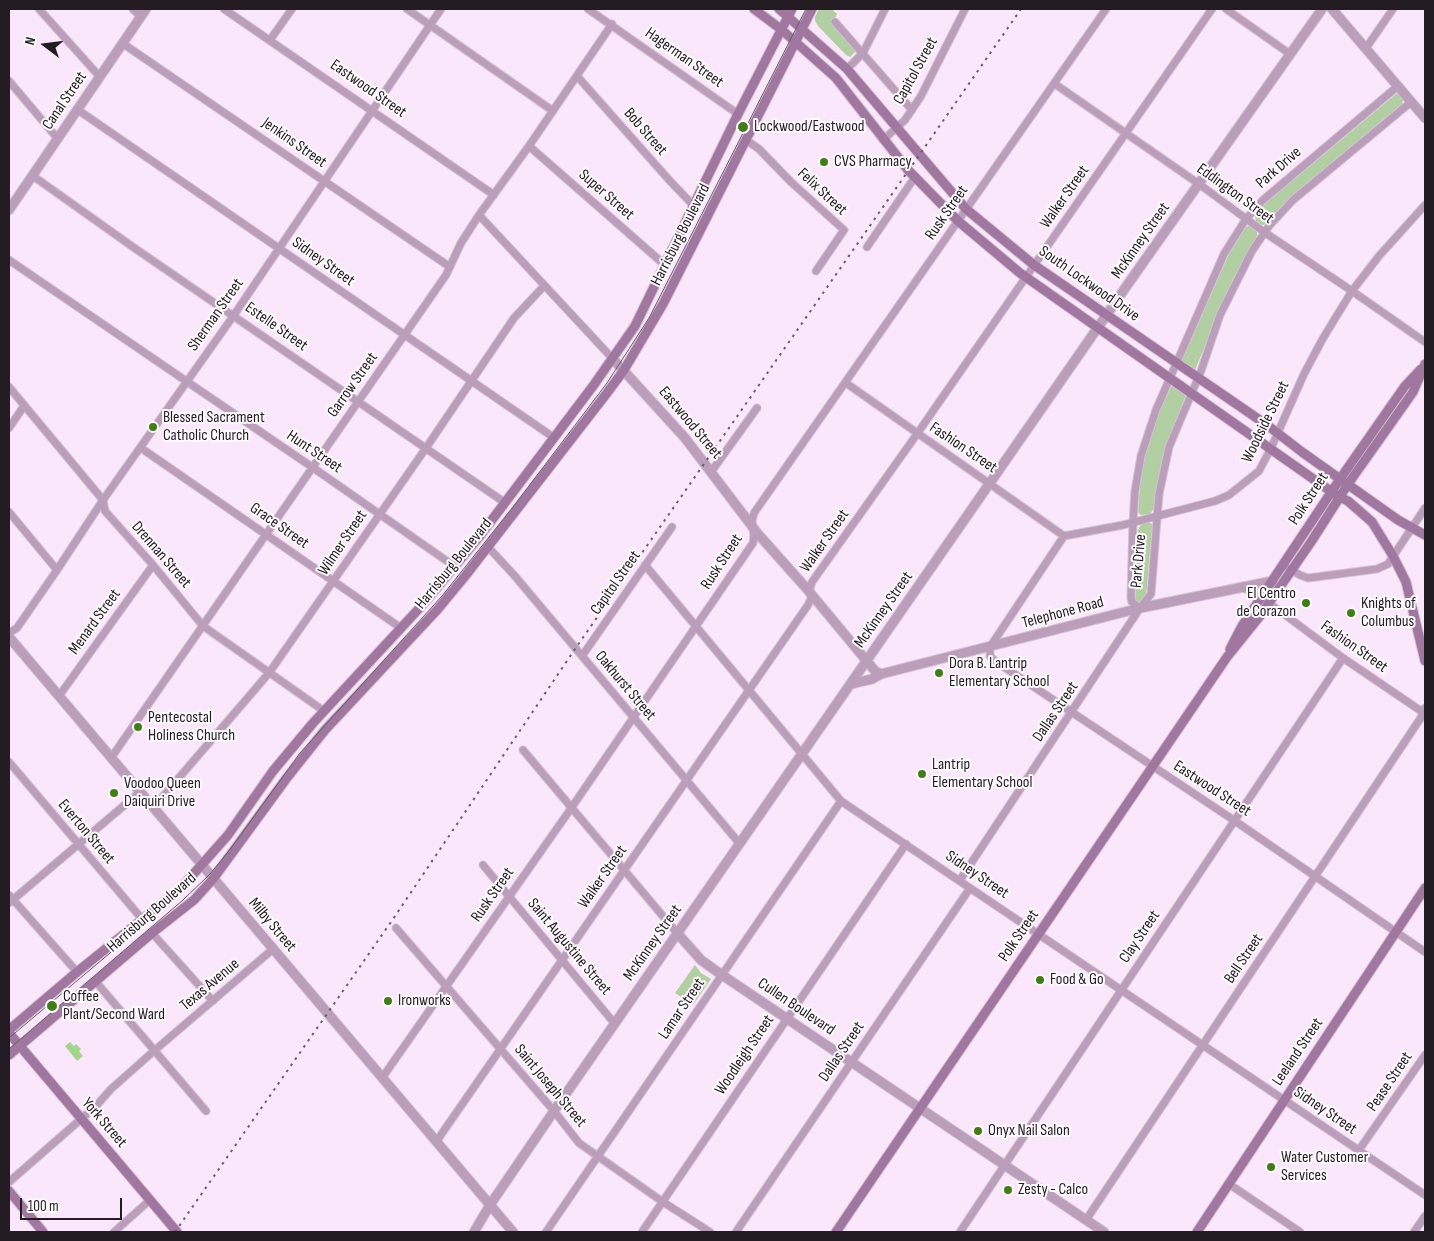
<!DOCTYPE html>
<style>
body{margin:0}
#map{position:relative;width:1434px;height:1241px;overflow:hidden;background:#fbe7fb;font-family:"Sofia Sans Condensed",sans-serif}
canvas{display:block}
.frame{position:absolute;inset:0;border:10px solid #231c23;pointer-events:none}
.north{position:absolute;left:20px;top:20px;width:50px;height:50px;-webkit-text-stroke:4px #fefafe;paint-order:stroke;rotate:285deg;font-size:14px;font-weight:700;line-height:20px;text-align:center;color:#231c23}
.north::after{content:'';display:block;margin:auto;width:18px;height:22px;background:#231c23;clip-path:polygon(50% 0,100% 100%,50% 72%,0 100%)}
.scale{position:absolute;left:20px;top:1198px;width:102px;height:22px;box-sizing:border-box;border:2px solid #231c23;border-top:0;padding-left:6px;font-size:15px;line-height:18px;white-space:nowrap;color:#231c23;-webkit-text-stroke:4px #fefafe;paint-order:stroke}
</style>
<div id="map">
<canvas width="1434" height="1241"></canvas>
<div class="frame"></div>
<div class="north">N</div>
<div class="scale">100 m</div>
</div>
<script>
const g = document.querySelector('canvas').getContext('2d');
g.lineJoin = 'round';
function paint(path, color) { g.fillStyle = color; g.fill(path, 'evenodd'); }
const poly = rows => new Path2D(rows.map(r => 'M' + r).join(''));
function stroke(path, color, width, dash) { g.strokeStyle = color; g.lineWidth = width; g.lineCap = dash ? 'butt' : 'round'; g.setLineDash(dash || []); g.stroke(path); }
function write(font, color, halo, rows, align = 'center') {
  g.font = font + ' "Sofia Sans Condensed",sans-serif'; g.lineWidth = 4; g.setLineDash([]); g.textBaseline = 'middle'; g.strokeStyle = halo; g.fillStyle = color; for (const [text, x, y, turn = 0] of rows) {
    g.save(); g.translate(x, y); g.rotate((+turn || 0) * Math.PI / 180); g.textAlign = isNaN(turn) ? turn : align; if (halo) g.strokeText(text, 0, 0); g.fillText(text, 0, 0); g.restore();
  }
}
const green = poly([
 [819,9,832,9,837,14,834,20,857,50,850,57,846,55,819,27,815,21,815,17],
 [1396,94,1398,94,1403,100,1402,104,1299,190,1267,224,1262,225,1256,221,1255,215,1268,201],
 [1249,226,1257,231,1257,236,1232,281,1195,370,1182,361,1182,359,1229,254,1246,227],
 [1172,385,1186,395,1171,434,1161,464,1154,508,1150,514,1141,515,1138,512,1140,486,1146,448,1157,416],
 [1148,522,1152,524,1152,528,1146,598,1146,600,1138,605,1135,601,1138,530,1141,524],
 [695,965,701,973,711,979,693,1005,675,993]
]);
const water = poly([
 [70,1042,74,1046,76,1044,81,1049,79,1051,83,1056,77,1061,65,1046]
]);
const minor = poly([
 [39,9,100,77],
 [133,9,141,17],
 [224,9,494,195],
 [407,9,553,111],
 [588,9,738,114],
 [1226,9,1290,54],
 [835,22,912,110],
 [270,40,292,9],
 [122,43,450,267],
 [1366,48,1393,9],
 [847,69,863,53,885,9],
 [577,76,670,181,694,206],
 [9,81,58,139],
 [1055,84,1199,184,1264,232,1352,291,1425,342],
 [78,110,553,437],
 [746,140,759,149,791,182,844,230,816,271],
 [883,140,905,120,921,96,965,9],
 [529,146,666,266],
 [33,176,133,247,504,502],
 [1425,205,1379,256,1352,291,1339,312,1322,340,1304,374,1271,448,1259,471,1229,495,1215,501,1123,525,1064,536,990,647,990,656,995,661,1235,821,1425,952],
 [479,215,613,359],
 [867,247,915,177],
 [9,260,312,467,454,566],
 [846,383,1064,536],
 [9,387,103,500,105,511,153,565,203,626,324,711],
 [9,428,24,406],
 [141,448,401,628],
 [711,472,757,408],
 [9,512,57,570],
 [488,547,514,575,740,844],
 [645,565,841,801,1425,1195],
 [1283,565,1300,575,1308,578,1377,569,1388,564,1425,508],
 [1269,603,1343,658,1424,713],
 [1140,608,1132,602,1131,598,1133,522,1135,491,1141,456,1156,410,1224,254,1246,219,1263,200,1398,86],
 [9,633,17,628,57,570,103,500,234,315,441,9],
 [582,656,672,527],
 [59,696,153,565],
 [523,750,678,934],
 [111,758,446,275,461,243,479,215,529,146,612,24],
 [9,762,142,919],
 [153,808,269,673,426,448,514,318,544,286],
 [483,865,615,1024],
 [960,880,1140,608,1151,594,1159,494,1169,447,1201,371,1220,315,1252,251,1269,226,1293,200,1411,102],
 [9,895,77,972],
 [9,903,140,792],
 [396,928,554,1111,579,1143,663,1202,710,1232],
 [152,933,213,1001],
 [96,982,206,1111],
 [382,1078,572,807,753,543,754,536,752,521,754,513,1106,9],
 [436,1142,808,605,811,599,810,588,812,582,917,434,1212,9],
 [1359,1150,1425,1055],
 [9,1182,96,1106,111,1089,155,1050,273,949],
 [1229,1184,1300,1232],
 [1086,1220,1424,713,1425,708],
 [114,1232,150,1200],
 [546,1232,841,801],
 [642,1232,906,844],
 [736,1232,970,888],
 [960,1232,1343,658],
 [1414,1232,1425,1216]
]);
const tertiary = poly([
 [1332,9,1425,118],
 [9,210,146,9],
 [613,359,685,438,758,534,807,589,875,671,881,674],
 [1242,587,1252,590,1267,602],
 [9,637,513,1232],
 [851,684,872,679,881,674,1140,608,1273,581],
 [678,934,701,960,722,975,1104,1232],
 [474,1232,490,1205,554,1111,1128,284,1322,9]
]);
const secondary = poly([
 [754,9,782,30,836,78,908,170,958,221,1020,273,1339,497,1348,501,1372,522,1393,556,1406,582,1425,661],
 [779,9,847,69,966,209,1034,265,1267,425,1302,452,1398,520,1425,535],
 [1230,649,1242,626,1340,479,1405,386,1421,369],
 [9,1030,77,972,181,888,228,835,273,771,313,723,426,601,479,537,593,386,635,326,738,114,792,9],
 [9,1033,177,1232],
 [9,1055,152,933,194,900,213,879,286,779,325,730,438,609,466,575,607,393,624,370,663,304,812,9],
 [9,1191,43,1232],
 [836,1232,1227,657,1260,616,1311,542,1348,484,1413,392,1425,364],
 [1197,1232,1425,888]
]);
const tram = poly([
 [9,1038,135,932],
 [9,1049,183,900,210,874,232,847,300,753,442,596,513,507,607,383,649,318,806,9]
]);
const rail = poly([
 [175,1232,391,922,575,649,1021,9]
]);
const markers = [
 [743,127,6,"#407c18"],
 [824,162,5,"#407c18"],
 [153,427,5,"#407c18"],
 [1306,603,5,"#407c18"],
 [1351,613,5,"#407c18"],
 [939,673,5,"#407c18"],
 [138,727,5,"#407c18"],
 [922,774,5,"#407c18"],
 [114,793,5,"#407c18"],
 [1040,980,5,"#407c18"],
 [388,1001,5,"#407c18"],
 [52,1006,6,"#407c18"],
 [978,1131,5,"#407c18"],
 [1271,1167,5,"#407c18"],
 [1008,1190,5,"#407c18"]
];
const streetNames = [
 ["Hagerman Street",684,58,35],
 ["Capitol Street",916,71,-61],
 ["Eastwood Street",368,89,35],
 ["Canal Street",65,101,-56],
 ["Bob Street",645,132,49],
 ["Jenkins Street",294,143,35],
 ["Park Drive",1279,168,-41],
 ["Felix Street",822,192,43],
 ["Eddington Street",1235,194,36],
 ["Super Street",606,195,41],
 ["Walker Street",1065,197,-55],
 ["Rusk Street",947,213,-55],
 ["Harrisburg Boulevard",681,235,-63],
 ["McKinney Street",1141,241,-55],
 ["Sidney Street",323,262,35],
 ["South Lockwood Drive",1089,284,35],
 ["Sherman Street",216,315,-55],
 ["Estelle Street",276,327,35],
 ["Garrow Street",353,385,-55],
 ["Woodside Street",1266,422,-64],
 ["Eastwood Street",690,423,50],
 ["Fashion Street",963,448,34],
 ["Hunt Street",314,452,34],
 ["Polk Street",1309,499,-57],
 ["Grace Street",279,526,35],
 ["Walker Street",825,541,-55],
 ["Wilmer Street",343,543,-56],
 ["Drennan Street",161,555,49],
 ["Park Drive",1139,561,-85],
 ["Rusk Street",722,562,-57],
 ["Harrisburg Boulevard",454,564,-51],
 ["Capitol Street",616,583,-55],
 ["McKinney Street",884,610,-55],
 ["Telephone Road",1063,613,-15],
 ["Menard Street",95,622,-54],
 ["Fashion Street",1354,647,35],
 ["Oakhurst Street",625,686,50],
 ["Dallas Street",1056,712,-56],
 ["Eastwood Street",1212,789,33],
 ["Everton Street",86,832,50],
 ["Sidney Street",977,875,34],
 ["Walker Street",603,877,-55],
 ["Rusk Street",493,895,-55],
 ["Harrisburg Boulevard",152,913,-41],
 ["Milby Street",272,925,50],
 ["Polk Street",1019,936,-56],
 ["Clay Street",1140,937,-56],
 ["McKinney Street",653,943,-55],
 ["Saint Augustine Street",569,947,50],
 ["Bell Street",1244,959,-56],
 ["Texas Avenue",210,985,-40],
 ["Cullen Boulevard",796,1007,34],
 ["Lamar Street",682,1009,-56],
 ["Dallas Street",842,1052,-56],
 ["Leeland Street",1298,1052,-56],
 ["Woodleigh Street",745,1055,-56],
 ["Pease Street",1390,1082,-56],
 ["Saint Joseph Street",550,1086,50],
 ["Sidney Street",1325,1111,34],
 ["York Street",104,1123,49]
];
const poiNames = [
 ["Lockwood/Eastwood",754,127],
 ["CVS Pharmacy",834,162],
 ["Blessed Sacrament",163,418],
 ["Catholic Church",163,436],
 ["El Centro",1296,594,"right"],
 ["de Corazon",1296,612,"right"],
 ["Knights of",1361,604],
 ["Columbus",1361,622],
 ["Dora B. Lantrip",949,664],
 ["Elementary School",949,682],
 ["Pentecostal",148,718],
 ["Holiness Church",148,736],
 ["Lantrip",932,765],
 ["Elementary School",932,783],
 ["Voodoo Queen",124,784],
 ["Daiquiri Drive",124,802],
 ["Food & Go",1050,980],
 ["Coffee",63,997],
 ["Plant/Second Ward",63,1015],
 ["Ironworks",398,1001],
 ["Onyx Nail Salon",988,1131],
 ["Water Customer",1281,1158],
 ["Services",1281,1176],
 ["Zesty - Calco",1018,1190]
];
paint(green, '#b1cfa3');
paint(water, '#a3d58c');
stroke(minor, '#d4c2d4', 9);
stroke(tertiary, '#d4c2d4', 11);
stroke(secondary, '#d4c2d4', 11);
stroke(minor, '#ba9eba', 7);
stroke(tertiary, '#ba9eba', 9);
stroke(secondary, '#9f779f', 9);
stroke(tram, '#695e69', 1);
stroke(rail, '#695e69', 2, [2.5, 5]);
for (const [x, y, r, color] of markers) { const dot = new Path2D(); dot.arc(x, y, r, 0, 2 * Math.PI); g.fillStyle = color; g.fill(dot); stroke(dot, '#fefafe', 2); }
write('16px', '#231c23', '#fefafe', streetNames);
write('16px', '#231c23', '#fefafe', poiNames, 'left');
</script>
